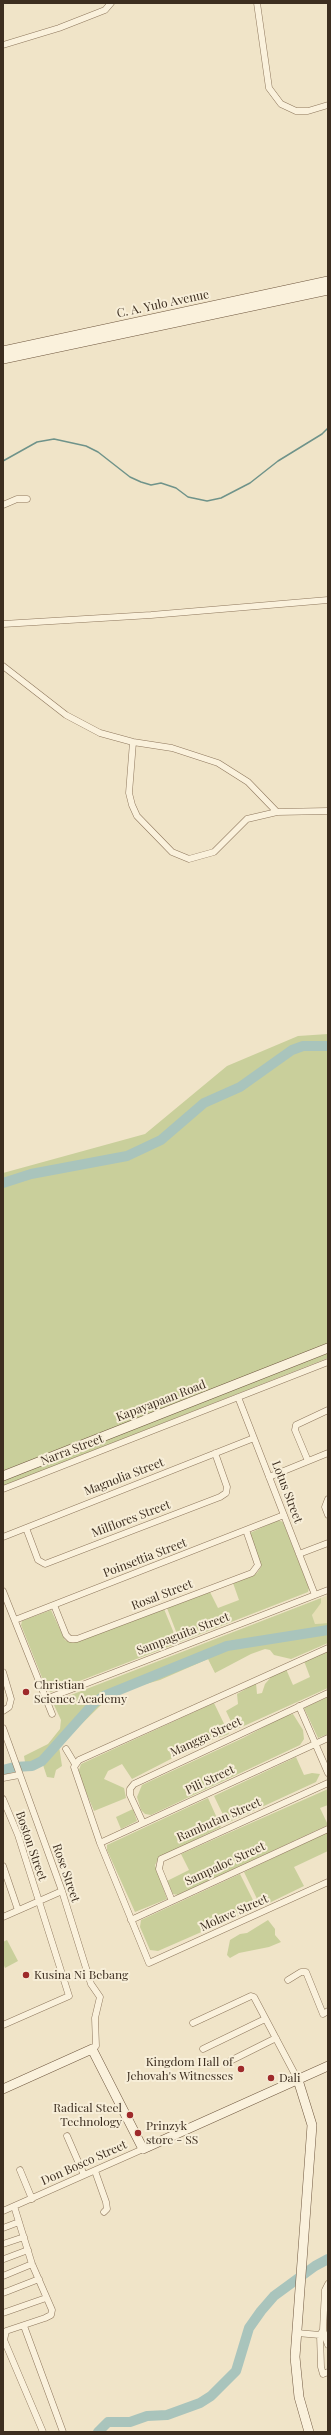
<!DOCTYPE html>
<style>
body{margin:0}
#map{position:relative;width:331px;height:2435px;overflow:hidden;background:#f0e4c8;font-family:"Playfair Display",serif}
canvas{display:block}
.frame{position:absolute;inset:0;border:4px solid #3d2e20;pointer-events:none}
</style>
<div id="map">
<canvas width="331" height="2435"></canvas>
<div class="frame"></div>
</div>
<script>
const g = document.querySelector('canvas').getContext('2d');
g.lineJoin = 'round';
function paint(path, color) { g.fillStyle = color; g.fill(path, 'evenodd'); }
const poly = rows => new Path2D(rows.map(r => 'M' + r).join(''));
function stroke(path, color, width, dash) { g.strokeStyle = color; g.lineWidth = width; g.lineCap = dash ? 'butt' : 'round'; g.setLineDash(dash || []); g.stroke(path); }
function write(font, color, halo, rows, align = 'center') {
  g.font = font + ' "Playfair Display",serif'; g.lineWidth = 4; g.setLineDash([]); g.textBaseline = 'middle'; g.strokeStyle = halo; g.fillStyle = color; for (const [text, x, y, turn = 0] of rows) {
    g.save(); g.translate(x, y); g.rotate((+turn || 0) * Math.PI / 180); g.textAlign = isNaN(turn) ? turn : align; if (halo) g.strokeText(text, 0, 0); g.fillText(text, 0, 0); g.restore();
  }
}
const farmland = poly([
 [328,1595,328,1623,315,1624,312,1615,314,1610,321,1603,321,1598]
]);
const green = poly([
 [328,1034,328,1344,3,1471,3,1173,145,1134,227,1066,298,1036],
 [328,1353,328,1358,3,1486,3,1480],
 [278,1520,283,1522,309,1588,308,1592,180,1642,167,1608,210,1592,218,1608,239,1600,233,1583,257,1573,261,1567,250,1533],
 [321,1598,321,1603,312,1615,315,1624,328,1623,328,1643,291,1659,274,1655,270,1650,265,1649,251,1654,215,1673,208,1659,160,1680,125,1690,100,1706,59,1746,62,1766,56,1770,54,1778,47,1777,43,1765,29,1767,25,1762,24,1756,48,1744,60,1729,61,1720,54,1705,58,1700],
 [164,1609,178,1643,51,1692,47,1690,21,1625,22,1621,51,1610,65,1640,73,1643],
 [328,1651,328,1688,235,1730,226,1711,238,1704,237,1694,256,1683,257,1694,262,1693,265,1684,272,1676,286,1669,293,1685,310,1677,304,1661],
 [328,1697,328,1734,318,1738,304,1708],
 [214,1703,229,1734,198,1745,132,1779,122,1764,108,1771,104,1779,124,1788,126,1798,94,1811,78,1773,81,1764],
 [293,1714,303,1730,304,1739,300,1745,151,1815,145,1814,141,1810,137,1797,142,1785,243,1738,285,1716],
 [296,1757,304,1775,312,1773,320,1774,316,1782,227,1823,214,1796],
 [328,1789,328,1805,320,1808,328,1825,178,1895,173,1894,167,1881,189,1870,181,1854],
 [208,1798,221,1827,159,1858,155,1865,167,1899,135,1912,107,1850,107,1845],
 [133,1809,137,1821,121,1829,116,1817],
 [328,1832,328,1851,294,1867,304,1886,267,1904,259,1903,244,1872],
 [240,1874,256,1906,254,1909,158,1951,150,1950,140,1927,141,1920],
 [268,1920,275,1929,275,1935,281,1942,269,1947,239,1953,230,1958,227,1955,230,1940,240,1934,247,1933],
 [7,1940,18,1961,5,1968,3,1963,3,1942]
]);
const stream = poly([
 [3,461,37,442,54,439,86,446,98,452,130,477,141,482,151,485,161,483,176,488,188,497,207,501,221,498,250,483,278,461,322,434,328,428]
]);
const river = poly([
 [3,1183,31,1174,127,1156,161,1140,204,1103,240,1087,292,1050,303,1046,328,1046],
 [3,1770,14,1767,32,1766,42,1761,94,1703,104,1696,227,1646,328,1630],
 [98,2432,108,2422,130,2422,147,2416,167,2415,200,2403,211,2396,236,2371,249,2328,261,2311,274,2296,315,2266,328,2259]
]);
const street = poly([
 [257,3,269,88,281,104,296,111,308,111,328,105],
 [3,45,59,28,105,10,111,3],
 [3,505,17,499,27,499],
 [3,624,151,615,328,600],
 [3,666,66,715,100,733,133,742,172,748,218,763,248,782,277,812,328,811],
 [133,742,129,793,132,805,137,816,172,852,189,859,214,852,247,819,277,812],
 [238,1397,315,1595],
 [308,1461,295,1430,296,1425,328,1410],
 [269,1477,328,1453],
 [3,1489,328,1362],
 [328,1499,325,1507,328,1515],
 [26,1528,38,1560,45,1564,220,1497,226,1493,227,1487,215,1453],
 [3,1537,254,1438],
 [299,1554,328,1543],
 [3,1591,52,1714],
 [54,1605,66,1635,70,1639,77,1639,252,1573,258,1565,246,1530],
 [15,1620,284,1515],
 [328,1648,79,1760,74,1767,100,1843,149,1963,328,1882],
 [3,1672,11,1699,9,1707,3,1711],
 [46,1699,328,1590],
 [299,1706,328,1773],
 [3,1728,62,1891,91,1984,100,1997,95,2018,96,2046,92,2049],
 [66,1749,75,1764],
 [3,1778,19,1775],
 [3,1799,18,1835,69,1996,3,2025],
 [143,1823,130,1795,130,1789,134,1784,328,1693],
 [100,1843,328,1738],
 [3,1866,18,1910],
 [172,1901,159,1869,161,1859,328,1783],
 [3,1917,62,1891],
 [131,1920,328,1829],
 [288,1980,301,1972,306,1972,323,2014,328,2011],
 [193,2023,251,1996,254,1997,298,2080],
 [203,2049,265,2019],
 [230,2061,276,2038],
 [67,2136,84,2175],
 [20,2170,32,2199],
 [95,2171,106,2202,107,2209,104,2212],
 [14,2206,32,2264,52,2310,51,2315,45,2318,6,2331,4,2340,43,2432],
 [3,2211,143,2149],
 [3,2228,19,2222],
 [3,2244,24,2237],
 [4,2259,28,2250],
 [3,2276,32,2264],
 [3,2293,39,2279],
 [3,2313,46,2298],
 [24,2326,63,2432],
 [323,2330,328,2345],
 [297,2333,320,2335,321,2367,323,2374,328,2372],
 [320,2335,323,2330,325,2290,328,2284]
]);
const secondary = poly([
 [3,351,328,281],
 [3,359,328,290],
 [3,1476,328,1348],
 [298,2080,312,2125,295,2357,299,2397,309,2432],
 [3,2089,92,2049,143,2149,328,2066]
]);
const markers = [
 [26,1692,4,"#9e2a2b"],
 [26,1975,4,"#9e2a2b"],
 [241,2069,4,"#9e2a2b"],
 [271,2078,4,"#9e2a2b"],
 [130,2115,4,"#9e2a2b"],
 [138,2133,4,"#9e2a2b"]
];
const streetNames = [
 ["C. A. Yulo Avenue",163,304,-12],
 ["Kapayapaan Road",161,1401,-21],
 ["Narra Street",72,1450,-21],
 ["Magnolia Street",124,1477,-21],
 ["Lotus Street",287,1492,69],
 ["Milflores Street",131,1519,-21],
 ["Poinsettia Street",145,1558,-21],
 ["Rosal Street",162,1595,-21],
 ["Sampaguita Street",183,1634,-21],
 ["Mangga Street",206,1737,-25],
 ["Pili Street",210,1780,-25],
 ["Rambutan Street",219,1820,-24],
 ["Boston Street",31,1846,71],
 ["Sampaloc Street",225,1864,-25],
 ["Rose Street",66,1873,71],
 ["Molave Street",234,1913,-24],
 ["Don Bosco Street",84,2163,-24]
];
const poiNames = [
 ["Christian",34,1685],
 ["Science Academy",34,1699],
 ["Kusina Ni Bebang",34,1975],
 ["Kingdom Hall of",233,2062,"right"],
 ["Jehovah's Witnesses",233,2076,"right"],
 ["Dali",279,2078],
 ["Radical Steel",122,2108,"right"],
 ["Technology",122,2122,"right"],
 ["Prinzyk",146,2126],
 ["store - SS",146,2140]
];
paint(farmland, '#e6deb5');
paint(green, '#c9cf9b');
stroke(stream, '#6f938a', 1.5);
stroke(river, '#a9c4bc', 10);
stroke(street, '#8d765c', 7);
stroke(secondary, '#6f573f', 10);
stroke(street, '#faf1dc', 6);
stroke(secondary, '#faf1dc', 9);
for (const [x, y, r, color] of markers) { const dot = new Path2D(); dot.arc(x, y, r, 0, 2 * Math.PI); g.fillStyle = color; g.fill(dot); stroke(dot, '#f7eed8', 1.5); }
write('12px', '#3d2e20', '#f7eed8', streetNames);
write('12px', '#3d2e20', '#f7eed8', poiNames, 'left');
</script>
